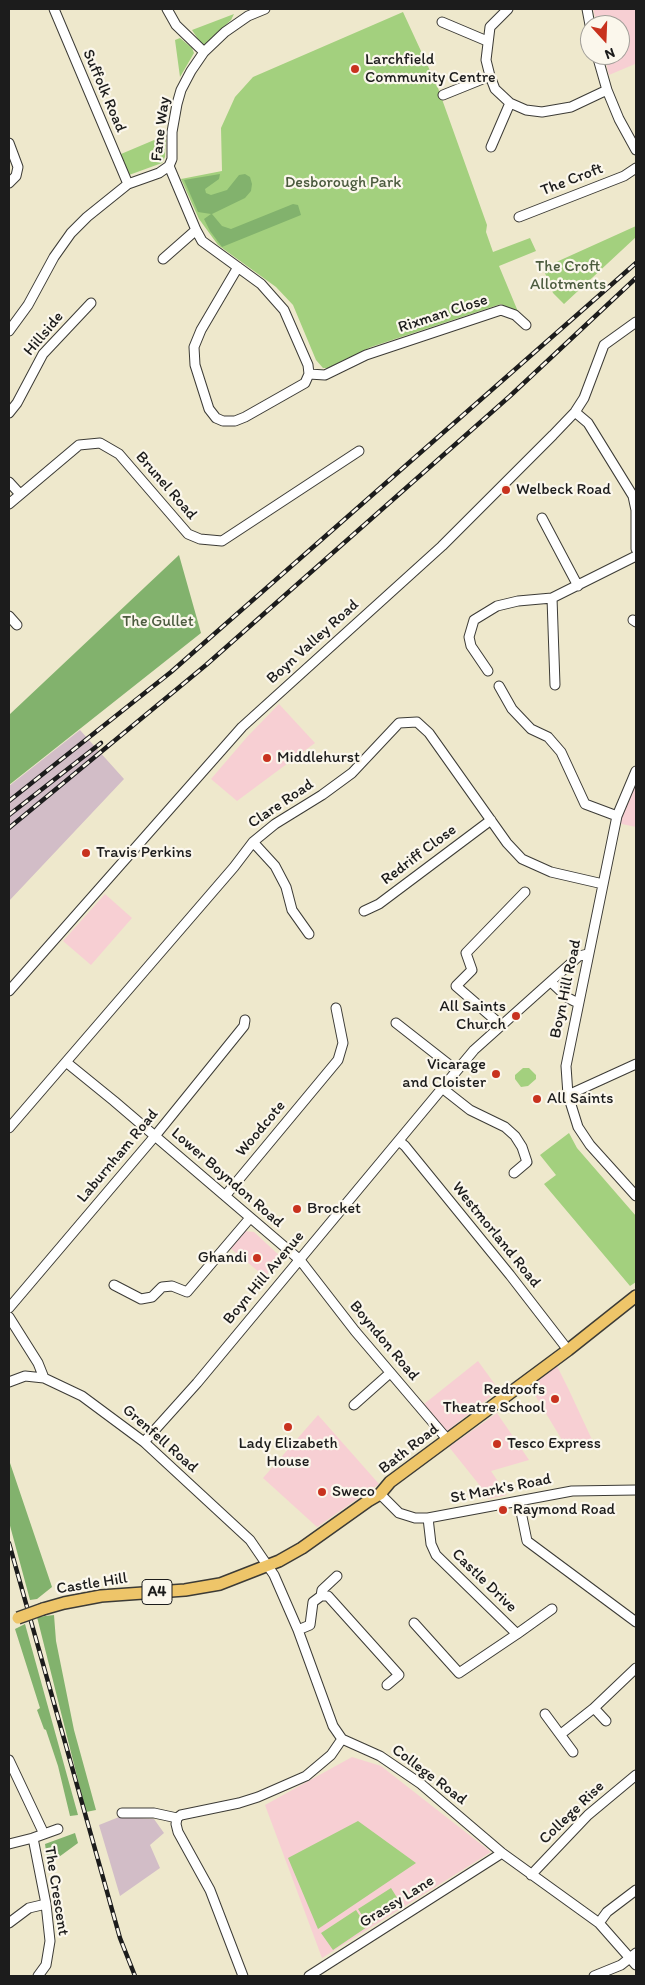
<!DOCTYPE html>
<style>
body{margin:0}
#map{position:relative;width:645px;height:1985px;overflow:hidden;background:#eee8cc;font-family:Itim,sans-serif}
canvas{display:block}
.frame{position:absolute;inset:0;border:10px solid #1c1c1c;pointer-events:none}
.north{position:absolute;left:580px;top:15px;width:50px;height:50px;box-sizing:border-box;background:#fbf7ec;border:1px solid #a29f99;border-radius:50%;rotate:160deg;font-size:14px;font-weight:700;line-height:20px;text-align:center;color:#1c1c1c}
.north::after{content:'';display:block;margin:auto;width:18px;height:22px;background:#c8321e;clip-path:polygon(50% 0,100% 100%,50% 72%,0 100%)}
</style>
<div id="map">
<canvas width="645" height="1985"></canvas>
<div class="frame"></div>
<div class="north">N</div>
</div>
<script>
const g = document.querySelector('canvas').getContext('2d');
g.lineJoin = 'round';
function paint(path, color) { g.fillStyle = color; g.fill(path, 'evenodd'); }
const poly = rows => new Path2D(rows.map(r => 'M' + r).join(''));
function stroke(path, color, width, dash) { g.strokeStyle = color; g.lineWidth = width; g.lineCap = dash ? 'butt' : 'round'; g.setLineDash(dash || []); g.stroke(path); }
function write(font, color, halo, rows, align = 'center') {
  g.font = font + ' Itim,sans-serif'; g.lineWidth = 4.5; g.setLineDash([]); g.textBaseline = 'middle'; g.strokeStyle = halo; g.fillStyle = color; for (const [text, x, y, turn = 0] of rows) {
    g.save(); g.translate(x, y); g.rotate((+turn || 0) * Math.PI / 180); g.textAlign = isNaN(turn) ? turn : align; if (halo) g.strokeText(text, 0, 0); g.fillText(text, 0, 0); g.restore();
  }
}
const built = poly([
 [593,9,636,9,636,66,635,64,609,75,604,55,620,55,620,25,597,25],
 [279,704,315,743,237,801,211,779,247,737],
 [632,786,636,789,636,827,617,823],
 [105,894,132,918,91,965,63,941],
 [244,1231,254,1232,281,1257,265,1277,229,1247],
 [478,1361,499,1390,447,1431,424,1404],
 [557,1366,568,1388,594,1444,568,1450,530,1387],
 [497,1413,529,1460,491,1471,507,1495,488,1499,485,1492,449,1447],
 [318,1415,379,1484,317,1527,263,1478],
 [352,1757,381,1766,491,1852,322,1958,265,1805]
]);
const industrial = poly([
 [80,730,124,779,9,901,9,786],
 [119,1817,154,1819,164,1833,150,1845,160,1868,120,1896,99,1825]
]);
const green = poly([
 [403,12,438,88,487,225,486,232,493,252,530,238,536,251,499,266,519,314,501,304,371,347,328,368,323,368,316,360,293,305,276,287,218,245,199,219,181,179,222,171,221,128,235,97,253,77],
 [234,14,231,20,205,45,200,42,192,30],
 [180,38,192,48,194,53,180,77,175,40],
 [166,135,165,157,162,163,129,175,121,154],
 [636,226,636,237,564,304,553,293,543,268],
 [523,1068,529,1068,536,1075,536,1079,528,1086,521,1087,515,1079,515,1075],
 [569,1133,577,1148,636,1216,636,1282,630,1286,544,1184,556,1175,540,1155],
 [358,1821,416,1863,318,1929,288,1858],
 [391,1888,401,1904,369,1926,358,1909],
 [356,1910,367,1927,333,1950,321,1933]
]);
const forest = poly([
 [220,174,219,179,205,189,206,193,211,195,227,190,239,175,245,174,250,177,252,184,251,191,245,198,212,214,222,226,231,229,293,204,298,205,301,215,222,247,210,231,204,219,211,214,198,212,184,180],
 [179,555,201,633,9,785,9,715],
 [9,1460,52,1587,37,1599,30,1600,9,1522],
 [54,1615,56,1641,74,1730,96,1810,86,1812,37,1617],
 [25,1624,78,1815,70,1816,58,1766,46,1730,44,1729,37,1710,40,1708,15,1629],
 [75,1833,78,1843,48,1865,45,1844]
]);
const minor = poly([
 [54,9,128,184],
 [167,9,176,25,204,52],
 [508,9,490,27,486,60,490,76,495,89,510,103,526,110,542,112,571,107,607,90],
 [587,9,590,25],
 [442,22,487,41],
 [597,55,607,90,619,119,636,150],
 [443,95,490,76],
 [9,143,18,167,16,176,9,183],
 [491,147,510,103],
 [519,217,624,176,636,168],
 [163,259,196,230],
 [238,267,201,330,194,347,195,365,209,409,216,418,223,421,235,421,245,417,305,383,309,374,308,365,284,310,261,284,202,241,196,230,169,166,172,159,172,132,177,104,181,90,191,71,204,52,225,32,248,16,265,9],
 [9,331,28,305,54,257,71,233,87,217,128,184,159,173,169,166],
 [309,374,325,375,366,355,501,310,515,315,526,325],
 [575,412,588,423,633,496,636,510,636,549],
 [9,413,17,403,43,354,91,303],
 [9,482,20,494],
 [9,504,79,445,100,443,119,454,188,534,200,539,222,541,359,451],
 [542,518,578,586],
 [552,598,555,685],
 [9,616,17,625],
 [633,620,636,622],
 [488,671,471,646,469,637,474,620,497,606,518,601,552,598,636,556],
 [499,686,512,709,531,729,548,737,561,752,585,804,617,816],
 [636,771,617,816,566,1066,568,1095,578,1127,590,1145,636,1196],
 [253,842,275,866,286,887,292,910,309,934],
 [364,911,379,904,491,820],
 [551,982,568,998,578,1003],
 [9,991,242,727,442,546,553,435,575,412,584,398,604,345,636,322],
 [396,1023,456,1070],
 [501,1025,456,986,472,970,466,953,525,892],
 [66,1062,114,1101,300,1260,355,1331,447,1439],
 [442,1088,470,1110,505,1127,515,1136,522,1147,527,1162,514,1173],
 [568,1095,636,1064],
 [9,1128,234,867,253,842,275,824,322,795,352,773,399,723,417,722,429,733,507,843,522,859,551,872,603,884],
 [399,1141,405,1146,510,1275,568,1350],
 [225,1196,338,1060,343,1043,336,1008],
 [114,1285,141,1299,152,1297,162,1287,172,1286,187,1292,250,1218],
 [9,1308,155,1136,244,1026,245,1020],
 [9,1317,38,1363,44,1378],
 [9,1382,25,1376,44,1378,82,1396,144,1442,250,1540,274,1575,298,1630,333,1726,342,1739,380,1756,421,1784,502,1853,599,1923,636,1965],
 [354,1405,390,1373],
 [144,1442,197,1383,474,1050,579,956,588,954],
 [380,1494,399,1513,415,1518,428,1518,572,1491,636,1490],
 [519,1502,527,1541,636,1622],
 [321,1596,322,1590,337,1576],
 [414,1623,459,1673,517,1634,436,1555,431,1544,428,1518],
 [298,1630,310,1625,313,1602,321,1596,328,1596,399,1675,387,1685],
 [517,1634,552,1609],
 [594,1708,606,1721],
 [545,1714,573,1752],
 [561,1734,594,1708,636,1668],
 [9,1760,44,1834],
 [122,1813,154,1813,177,1818,181,1815,239,1803,258,1797,306,1776,331,1755,342,1739],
 [177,1818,176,1824,178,1832,210,1890,243,1976],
 [9,1844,33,1838],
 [531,1875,588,1815,636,1775],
 [9,1923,29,1908,46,1904],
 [599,1923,607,1912,636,1890],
 [38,1976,46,1965,50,1941,46,1904,33,1838,58,1829],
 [309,1976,502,1853],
 [594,1976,621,1965,636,1953]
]);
const major = poly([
 [43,1609,64,1603,101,1596,185,1590,220,1584,279,1561,302,1548,368,1501,380,1494,390,1482,568,1350,636,1296]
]);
const rail = poly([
 [9,801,171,672,636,263],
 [9,815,101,743],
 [9,828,206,665,510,396,636,278],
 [9,1543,120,1938,135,1976]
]);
const majorBridge = poly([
 [18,1618,43,1609]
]);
const markers = [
 [355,69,5,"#c8321e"],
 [506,490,5,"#c8321e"],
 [267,758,5,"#c8321e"],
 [86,853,5,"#c8321e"],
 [516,1016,5,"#c8321e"],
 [496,1074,5,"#c8321e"],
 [537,1099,5,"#c8321e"],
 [297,1209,5,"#c8321e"],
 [257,1258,5,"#c8321e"],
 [555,1399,5,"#c8321e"],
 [288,1427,5,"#c8321e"],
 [497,1444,5,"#c8321e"],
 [322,1492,5,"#c8321e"],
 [503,1510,5,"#c8321e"]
];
const shields = [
 [157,1592,30]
];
const shieldNames = [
 ["A4",157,1592]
];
const poiNames = [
 ["Larchfield",365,60],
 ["Community Centre",365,78],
 ["Welbeck Road",516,490],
 ["Middlehurst",277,758],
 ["Travis Perkins",96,853],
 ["All Saints",506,1007,"right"],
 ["Church",506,1025,"right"],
 ["Vicarage",486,1065,"right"],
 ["and Cloister",486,1083,"right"],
 ["All Saints",547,1099],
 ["Brocket",307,1209],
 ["Ghandi",247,1258,"right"],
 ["Redroofs",545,1390,"right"],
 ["Theatre School",545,1408,"right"],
 ["Lady Elizabeth",288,1444,"center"],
 ["House",288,1462,"center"],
 ["Tesco Express",507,1444],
 ["Sweco",332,1492],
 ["Raymond Road",513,1510]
];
const streetNames = [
 ["Suffolk Road",104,91,67],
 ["Fane Way",161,129,-83],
 ["The Croft",572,180,-21],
 ["Rixman Close",443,314,-18],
 ["Hillside",44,334,-50],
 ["Brunel Road",166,486,49],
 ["Boyn Valley Road",313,642,-42],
 ["Clare Road",281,804,-34],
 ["Redriff Close",419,855,-37],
 ["Boyn Hill Road",566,989,-78],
 ["Woodcote",261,1129,-50],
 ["Laburnham Road",118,1156,-50],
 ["Lower Boyndon Road",227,1178,41],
 ["Westmorland Road",496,1235,51],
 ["Boyn Hill Avenue",264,1278,-50],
 ["Boyndon Road",384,1341,50],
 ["Grenfell Road",160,1439,41],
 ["Bath Road",409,1449,-38],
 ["St Mark's Road",501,1489,-11],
 ["Castle Drive",484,1581,44],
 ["Castle Hill",92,1584,-9],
 ["College Road",429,1775,37],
 ["College Rise",572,1813,-44],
 ["The Crescent",56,1891,81],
 ["Grassy Lane",397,1902,-32]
];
const parkNames = [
 ["Desborough Park",343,183],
 ["The Croft",568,267],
 ["Allotments",568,285],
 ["The Gullet",158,622]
];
paint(built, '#f7cfd3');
paint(industrial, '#d2bdc7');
paint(green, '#a3d07e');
paint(forest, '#82b26d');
stroke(minor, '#3c3b36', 11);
stroke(major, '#3c3b36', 14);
stroke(minor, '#fff', 9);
stroke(major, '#eec569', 11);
stroke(rail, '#1c1c1c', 4.5);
stroke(rail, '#fbf7ec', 2.5, [8]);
stroke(majorBridge, '#3c3b36', 14, []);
stroke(majorBridge, '#eec569', 11);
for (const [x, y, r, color] of markers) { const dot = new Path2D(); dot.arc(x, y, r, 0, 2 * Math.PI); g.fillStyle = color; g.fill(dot); stroke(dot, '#fbf7ec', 2); }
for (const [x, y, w] of shields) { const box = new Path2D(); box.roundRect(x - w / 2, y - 12.5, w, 25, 4); g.fillStyle = '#fbf7ec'; g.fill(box); stroke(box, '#1c1c1c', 1); }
write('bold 15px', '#1c1c1c', null, shieldNames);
write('16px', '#1c1c1c', '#fbf7ec', poiNames, 'left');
write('16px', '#1c1c1c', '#fbf7ec', streetNames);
write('16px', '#4b5b3e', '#fbf7ec', parkNames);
</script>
